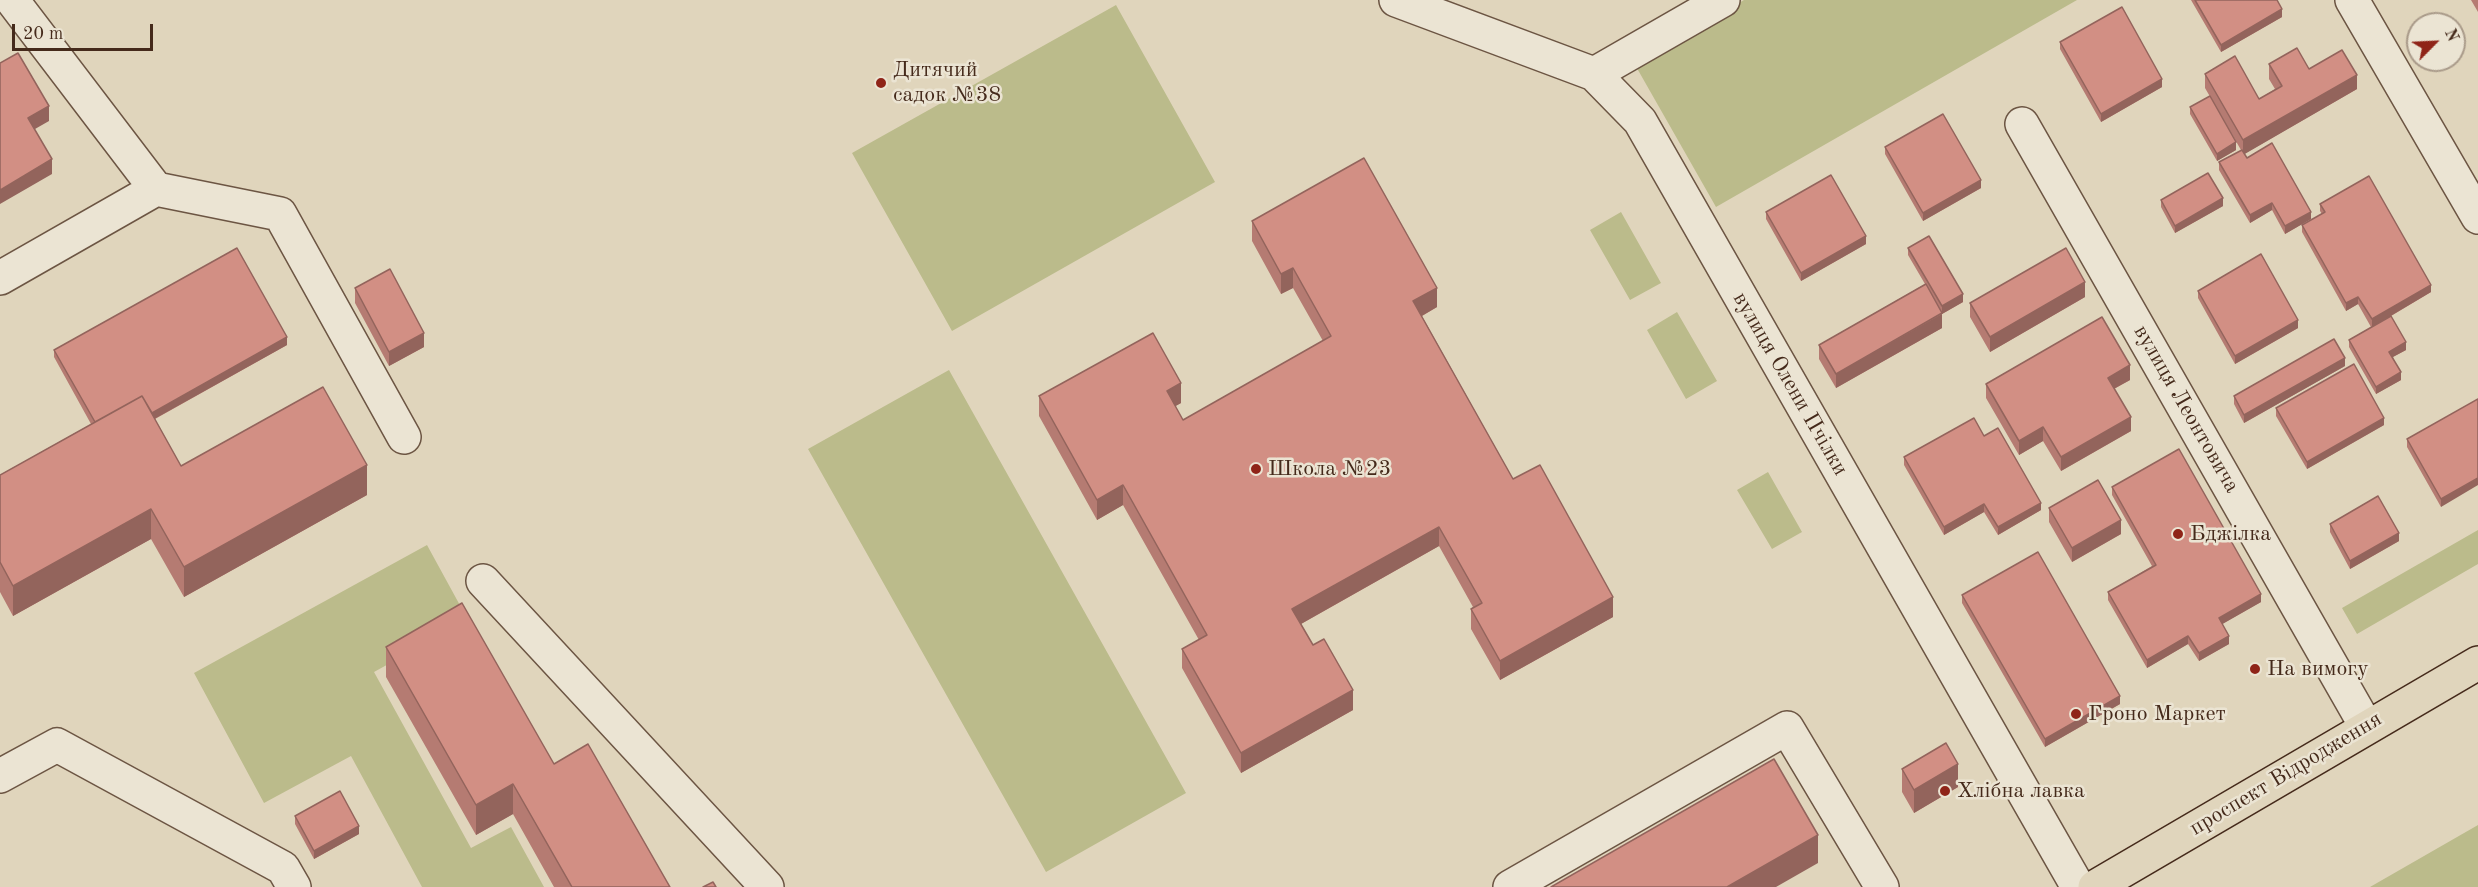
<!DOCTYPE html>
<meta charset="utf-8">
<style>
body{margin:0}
#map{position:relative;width:2478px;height:887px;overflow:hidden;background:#e0d5bc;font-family:"Old Standard TT",serif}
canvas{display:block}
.north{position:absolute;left:2406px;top:12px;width:60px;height:60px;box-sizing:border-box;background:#ebe4d3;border:2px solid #a99a89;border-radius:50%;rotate:66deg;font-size:16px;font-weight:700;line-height:24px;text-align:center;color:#452a1b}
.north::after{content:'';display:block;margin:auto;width:21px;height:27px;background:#8f2418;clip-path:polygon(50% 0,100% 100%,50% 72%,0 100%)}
.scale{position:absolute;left:12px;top:24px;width:141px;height:27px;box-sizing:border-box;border:3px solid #452a1b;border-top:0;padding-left:8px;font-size:18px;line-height:21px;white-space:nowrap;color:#452a1b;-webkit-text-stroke:4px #ebe4d3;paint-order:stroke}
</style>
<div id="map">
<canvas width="2478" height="887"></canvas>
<div class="north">N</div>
<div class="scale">20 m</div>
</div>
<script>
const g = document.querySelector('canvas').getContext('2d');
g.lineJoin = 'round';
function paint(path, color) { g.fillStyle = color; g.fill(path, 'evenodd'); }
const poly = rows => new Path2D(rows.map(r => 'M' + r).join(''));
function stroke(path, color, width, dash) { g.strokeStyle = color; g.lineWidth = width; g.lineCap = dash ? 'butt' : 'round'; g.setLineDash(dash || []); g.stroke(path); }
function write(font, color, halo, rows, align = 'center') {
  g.font = font + ' "Old Standard TT",serif'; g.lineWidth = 5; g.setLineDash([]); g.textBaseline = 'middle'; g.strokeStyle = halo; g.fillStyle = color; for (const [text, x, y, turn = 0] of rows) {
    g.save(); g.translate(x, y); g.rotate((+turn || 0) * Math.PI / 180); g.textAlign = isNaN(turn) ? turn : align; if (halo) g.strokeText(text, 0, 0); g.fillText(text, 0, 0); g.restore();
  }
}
const green = poly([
 [1744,0,2077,0,1716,207,1634,63],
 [1116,5,1215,182,952,331,852,153],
 [1621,212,1661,283,1630,300,1590,230],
 [1677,312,1717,381,1686,399,1647,330],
 [949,370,1186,793,1046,872,808,449],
 [1768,472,1802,532,1772,549,1737,490],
 [2478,530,2478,564,2357,634,2342,608],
 [427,545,468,620,374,672,471,848,511,827,544,887,422,887,351,756,264,803,194,673],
 [2478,825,2478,887,2370,887]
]);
const minor = poly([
 [12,0,156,189,280,214,404,437],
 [1396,0,1594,74,1640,121,2078,887],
 [2352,0,2478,217],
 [1594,74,1723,0],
 [2022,124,2366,726],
 [0,278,156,189],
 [483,581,767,887],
 [0,776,57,745,283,868,294,887],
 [1510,887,1787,728,1882,887]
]);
const major = poly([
 [2095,887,2478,663]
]);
const wall = poly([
 [2191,0,2277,0,2282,17,2221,52],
 [2471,0,2478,0,2478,12],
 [2060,42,2162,87,2101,122,2060,49],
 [2269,64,2309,69,2357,89,2244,154,2247,158,2311,219,2285,234,2272,210,2250,223,2219,170,2219,162,2241,150,2205,88,2205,74,2259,99,2275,89,2269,79],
 [2190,107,2236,150,2217,161,2190,114],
 [1885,147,1981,188,1923,221,1885,154],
 [2161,200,2223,206,2175,233,2161,207],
 [2320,204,2431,292,2391,316,2406,350,2393,357,2401,380,2376,394,2349,347,2349,340,2371,327,2358,304,2346,311,2302,232,2302,225,2322,214,2320,211],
 [1766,212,1866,244,1801,281,1766,219],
 [1252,221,1437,307,1422,316,1513,479,1613,617,1500,680,1471,629,1471,609,1473,607,1439,546,1301,624,1313,645,1353,710,1241,773,1182,668,1182,649,1199,640,1123,505,1097,520,1039,416,1039,396,1181,403,1175,406,1183,420,1323,341,1293,288,1281,294,1252,241],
 [1908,248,1963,302,1942,314,1942,328,1836,388,1819,359,1819,345,1925,284,1908,255],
 [355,288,424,347,389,366,355,303],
 [2198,291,2298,328,2235,364,2198,298],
 [2085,297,1990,352,1970,317,1970,303],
 [287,345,155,419,181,466,367,495,184,597,151,539,13,616,0,592,0,475,91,424,54,357,54,350],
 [2345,366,2244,423,2234,404,2234,396],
 [2130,380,2114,389,2131,431,2061,471,2043,441,2019,455,1986,398,1986,384],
 [2478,399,2441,507,2407,447,2407,439],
 [2276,408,2384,425,2307,469,2276,416],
 [1984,436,2041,510,1998,535,1984,512,1944,535,1904,465,1904,457],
 [2112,487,2261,602,2222,624,2229,644,2199,661,2188,644,2147,668,2108,600,2108,592,2152,566,2112,495],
 [2049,508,2121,534,2072,562,2049,522],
 [2330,524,2399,541,2350,569,2330,532],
 [1962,595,2120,704,2045,747,1962,603],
 [386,647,554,764,670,887,554,887,513,814,476,835,386,677],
 [1902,769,1958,787,1914,813,1902,792],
 [295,816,359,834,314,859,295,824]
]);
const shadedWall = poly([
 [2282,9,2282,17,2221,52,2221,45],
 [2357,75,2357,89,2243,155,2243,140],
 [2162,79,2162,87,2101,122,2101,114],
 [49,106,49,121,28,133,28,118],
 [2236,142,2236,150,2217,161,2217,154],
 [52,159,52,174,0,204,0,190],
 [1981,180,1981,188,1923,221,1923,213],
 [2223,198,2223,206,2175,233,2175,226],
 [2272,203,2272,210,2250,223,2250,215],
 [2311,212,2311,219,2285,234,2285,226],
 [1866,236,1866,244,1801,281,1801,273],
 [1293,268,1293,288,1281,294,1281,274],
 [2085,282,2085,297,1990,352,1990,337],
 [2431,285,2431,292,2372,327,2372,319],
 [1437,288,1437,307,1413,321,1413,301],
 [1963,294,1963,302,1942,314,1942,328,1836,388,1836,374,1942,314,1942,306],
 [2358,297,2358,304,2346,311,2346,303],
 [2298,320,2298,328,2235,364,2235,356],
 [424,333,424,347,389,366,389,352],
 [287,337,287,345,104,447,104,439],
 [2406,342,2406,350,2389,359,2389,352],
 [2345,358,2345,366,2244,423,2244,415],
 [2130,365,2130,380,2108,392,2108,378],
 [2401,372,2401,380,2376,394,2376,387],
 [1181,383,1181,403,1167,411,1167,391],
 [2131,417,2131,431,2061,471,2061,457],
 [2384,418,2384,425,2307,469,2307,462],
 [2043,427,2043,441,2019,455,2019,441],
 [367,465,367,495,184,597,184,567],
 [2478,478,2478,485,2441,507,2441,499],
 [1123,485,1123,505,1097,520,1097,500],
 [2041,503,2041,510,1998,535,1998,527],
 [1984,504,1984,512,1944,535,1944,527],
 [151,509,151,539,13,616,13,586],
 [2121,520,2121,534,2072,562,2072,548],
 [1439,527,1439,546,1292,629,1292,609],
 [2399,533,2399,541,2350,569,2350,561],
 [2261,594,2261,602,2219,626,2219,618],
 [1613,597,1613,617,1500,680,1500,661],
 [2188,636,2188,644,2147,668,2147,660],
 [2229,636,2229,644,2199,661,2199,653],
 [1353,690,1353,710,1241,773,1241,753],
 [2120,696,2120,704,2045,747,2045,739],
 [1958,764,1958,787,1914,813,1914,790],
 [513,784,513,814,476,835,476,805],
 [359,826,359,834,314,859,314,851],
 [1818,835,1818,863,1776,887,1727,887]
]);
const building = poly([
 [2195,0,2277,0,2282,9,2221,45,2195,0],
 [2122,7,2162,79,2101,114,2060,42,2122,7],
 [2297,48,2309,69,2342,50,2357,75,2243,140,2205,74,2235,56,2259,99,2282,86,2269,64,2297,48],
 [18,53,49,106,28,118,52,159,0,190,0,63,18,53],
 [2210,96,2236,142,2217,154,2190,107,2210,96],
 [1943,114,1981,180,1923,213,1885,147,1943,114],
 [2272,143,2311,212,2285,226,2272,203,2250,215,2219,162,2242,150,2247,158,2272,143],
 [1364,158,1437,288,1413,301,1513,479,1540,465,1613,597,1500,661,1471,609,1482,603,1439,527,1292,609,1313,645,1324,639,1353,690,1241,753,1182,649,1207,635,1123,485,1097,500,1039,396,1153,333,1181,383,1167,391,1183,420,1331,336,1293,268,1281,274,1252,221,1364,158],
 [2208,173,2223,198,2175,226,2161,200,2208,173],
 [1831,175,1866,236,1801,273,1766,212,1831,175],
 [2369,176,2431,285,2372,319,2358,297,2346,303,2302,225,2325,212,2320,204,2369,176],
 [1929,236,1963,294,1942,306,1908,248,1929,236],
 [237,248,287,337,152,413,142,396,95,422,54,350,237,248],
 [2066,248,2085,282,1990,337,1970,303,2066,248],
 [2261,254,2298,320,2235,356,2198,291,2261,254],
 [390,269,424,333,389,352,355,288,390,269],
 [1926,284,1942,313,1836,374,1819,345,1926,284],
 [2391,316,2406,342,2389,352,2401,372,2376,387,2349,340,2391,316],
 [2102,317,2130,365,2108,378,2131,417,2061,457,2043,427,2019,441,1986,384,2102,317],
 [2334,339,2345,358,2244,415,2234,396,2334,339],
 [2354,364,2384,418,2307,462,2276,408,2354,364],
 [323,387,367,465,184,567,151,509,13,586,0,562,0,475,142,396,181,466,323,387],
 [2478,399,2478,478,2441,499,2407,439,2478,399],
 [1974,418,1984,436,1998,428,2041,503,1998,527,1984,504,1944,527,1904,457,1974,418],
 [2179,449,2261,594,2219,618,2229,636,2199,653,2188,636,2147,660,2108,592,2156,565,2112,487,2179,449],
 [2098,480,2121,520,2072,548,2049,508,2098,480],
 [2378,496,2399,533,2350,561,2330,524,2378,496],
 [2038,552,2120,696,2045,739,1962,595,2038,552],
 [462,603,554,764,588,744,670,887,572,887,513,784,476,805,386,647,462,603],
 [1946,743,1958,764,1914,790,1902,769,1946,743],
 [1774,759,1818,835,1727,887,1551,887,1774,759],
 [340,791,359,826,314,851,295,816,340,791],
 [713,882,716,887,703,887,713,882]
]);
const markers = [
 [881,83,6,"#8f2418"],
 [1256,469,6,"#8f2418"],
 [2178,534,6,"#8f2418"],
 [2255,669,6,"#8f2418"],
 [2076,714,6,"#8f2418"],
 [1945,791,6,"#8f2418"]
];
const poiNames = [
 ["Дитячий",893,70],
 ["садок №38",893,95],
 ["Школа №23",1268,469],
 ["Бджілка",2190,534],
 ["На вимогу",2267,669],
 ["Гроно Маркет",2088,714],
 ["Хлібна лавка",1957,791]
];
const streetNames = [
 ["вулиця Олени Пчілки",1790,384,60],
 ["вулиця Леонтовича",2186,409,60],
 ["проспект Відродження",2286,774,-31]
];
paint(green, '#bbbb8b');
stroke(minor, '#6c5543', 36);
stroke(major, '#452a1b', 36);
stroke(minor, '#ebe4d3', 33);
stroke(major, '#e0d5bc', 33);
paint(wall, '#b57b72');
paint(shadedWall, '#93645c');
paint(building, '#d28f84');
stroke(building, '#93645c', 1.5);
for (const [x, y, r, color] of markers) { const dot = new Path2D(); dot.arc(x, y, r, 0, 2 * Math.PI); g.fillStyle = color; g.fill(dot); stroke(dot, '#ebe4d3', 2); }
write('22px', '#452a1b', '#ebe4d3', poiNames, 'left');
write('22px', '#452a1b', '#ebe4d3', streetNames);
</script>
